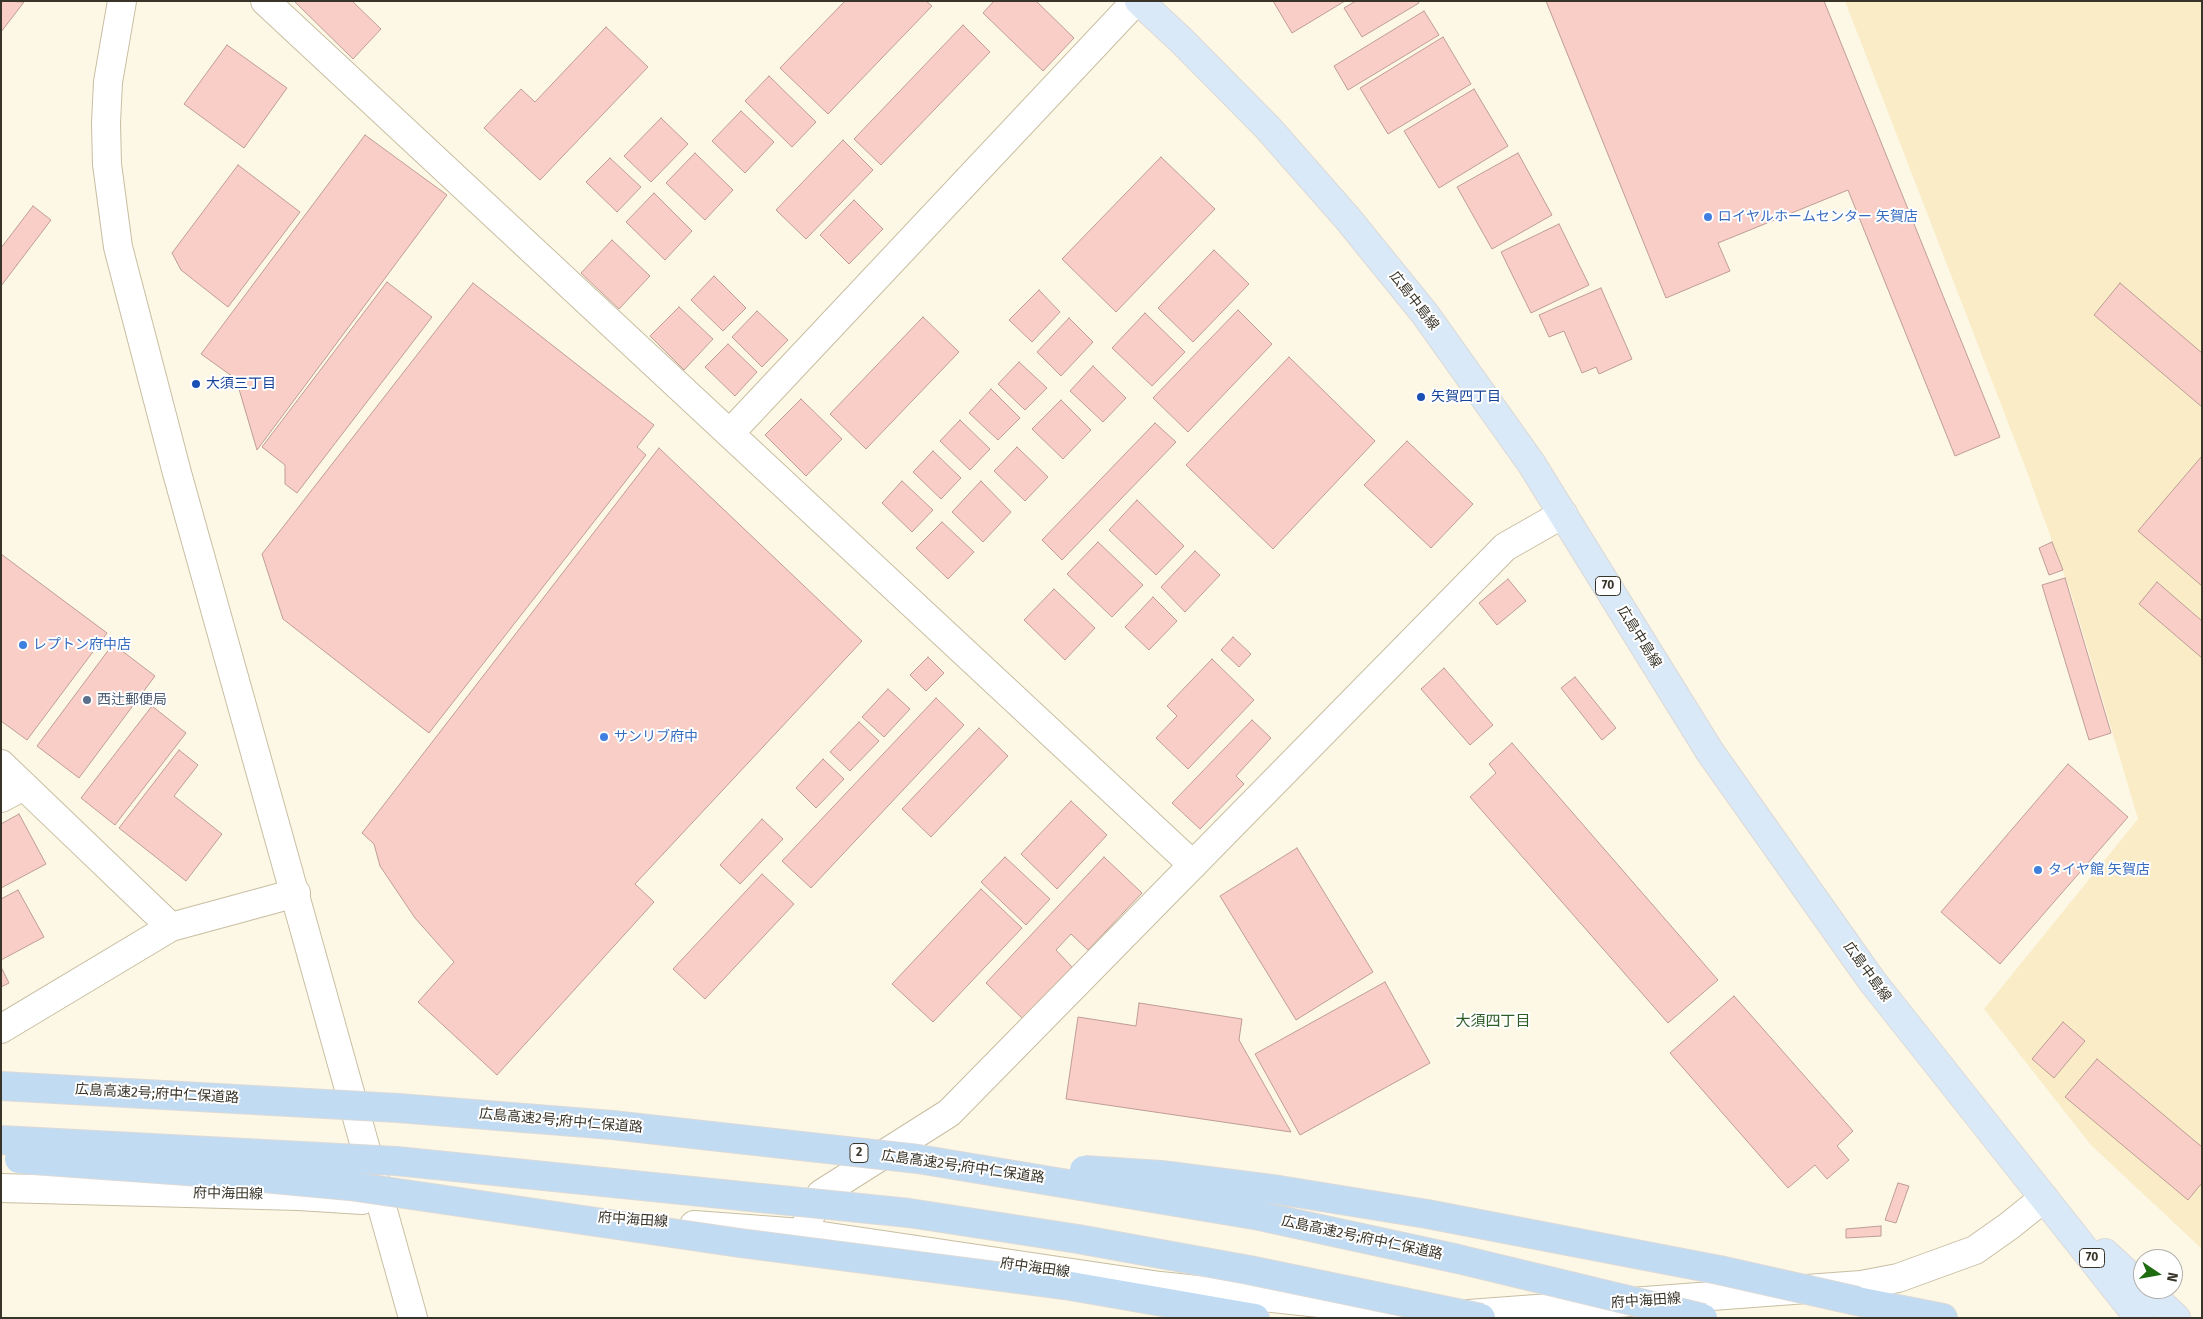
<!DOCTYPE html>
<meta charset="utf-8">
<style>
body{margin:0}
#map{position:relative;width:2203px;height:1319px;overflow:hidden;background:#fdf7e6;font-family:"Fira Sans",sans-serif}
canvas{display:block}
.frame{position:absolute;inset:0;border:2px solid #383429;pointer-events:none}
.north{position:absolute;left:2133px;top:1249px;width:50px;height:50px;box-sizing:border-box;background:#fff;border:1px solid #afaea9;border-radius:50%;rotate:102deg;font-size:14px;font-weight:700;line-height:20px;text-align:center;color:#383429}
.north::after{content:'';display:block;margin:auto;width:18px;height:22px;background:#1d6c0f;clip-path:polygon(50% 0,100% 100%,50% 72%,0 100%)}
</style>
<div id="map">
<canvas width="2203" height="1319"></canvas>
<div class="frame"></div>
<div class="north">N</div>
</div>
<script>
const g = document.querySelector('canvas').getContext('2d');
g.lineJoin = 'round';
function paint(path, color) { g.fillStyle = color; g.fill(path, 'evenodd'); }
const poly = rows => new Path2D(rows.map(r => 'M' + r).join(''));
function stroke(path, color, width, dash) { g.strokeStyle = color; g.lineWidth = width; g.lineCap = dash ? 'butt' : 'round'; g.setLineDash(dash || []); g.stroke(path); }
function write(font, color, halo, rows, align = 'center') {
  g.font = font + ' "Fira Sans","Noto Sans JP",sans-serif'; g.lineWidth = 4; g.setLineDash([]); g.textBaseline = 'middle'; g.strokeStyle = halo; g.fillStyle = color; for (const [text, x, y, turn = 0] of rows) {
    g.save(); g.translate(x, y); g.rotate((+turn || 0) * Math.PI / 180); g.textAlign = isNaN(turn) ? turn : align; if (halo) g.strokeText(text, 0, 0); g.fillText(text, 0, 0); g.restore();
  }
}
const built = poly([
 [1845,1,2202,1,2202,1249,2091,1145,1984,1009,2138,819,2071,593,2026,469]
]);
const building = poly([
 [1,1,24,2,1,32,1,1],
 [294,1,352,1,381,29,353,59,294,1],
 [845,1,926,1,932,6,828,114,780,68,845,1],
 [994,1,1036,1,1074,38,1043,71,983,13,994,1],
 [1273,1,1345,1,1292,33,1273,1],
 [1356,1,1418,1,1419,3,1362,37,1344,8,1356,1],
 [1546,1,1824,1,2000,437,1955,456,1848,190,1718,243,1730,271,1666,298,1546,1],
 [1424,11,1439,35,1348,90,1334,66,1424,11],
 [963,25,990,52,881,165,854,139,963,25],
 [606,27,648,67,540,180,484,128,521,89,535,102,606,27],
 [1443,37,1471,84,1388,134,1360,88,1443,37],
 [227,45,287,88,244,148,184,104,227,45],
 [769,76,816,122,792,147,745,101,769,76],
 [1474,89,1508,146,1439,188,1404,131,1474,89],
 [741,111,774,142,745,173,712,141,741,111],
 [661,118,688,144,651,182,624,156,661,118],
 [365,135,447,195,257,450,236,379,201,354,365,135],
 [843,140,873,170,806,239,776,210,843,140],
 [695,153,733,190,705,220,666,183,695,153],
 [1518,153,1552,215,1492,249,1457,187,1518,153],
 [1161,157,1215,209,1116,312,1062,259,1161,157],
 [610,158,641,187,617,212,586,182,610,158],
 [238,165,300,212,228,307,181,270,172,253,238,165],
 [654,193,692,231,665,260,626,222,654,193],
 [854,200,883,229,849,264,820,235,854,200],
 [33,206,51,220,1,286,1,248,33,206],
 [1559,224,1589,285,1531,313,1501,252,1559,224],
 [612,240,650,276,619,309,581,273,612,240],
 [1214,250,1249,284,1193,342,1158,308,1214,250],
 [714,276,746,308,723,331,691,300,714,276],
 [387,282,432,317,297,493,285,484,285,465,262,447,387,282],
 [473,283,654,425,637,447,646,455,429,733,283,619,262,554,473,283],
 [2120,283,2202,353,2202,407,2094,315,2120,283],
 [1601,288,1632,359,1599,374,1596,367,1582,373,1564,331,1549,337,1539,315,1601,288],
 [1039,290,1060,312,1032,342,1009,320,1039,290],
 [679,307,713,339,684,370,650,336,679,307],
 [1238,310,1272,344,1188,432,1153,398,1238,310],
 [757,311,788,340,762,367,732,337,757,311],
 [1145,313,1185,352,1152,386,1112,348,1145,313],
 [923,317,959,352,866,449,830,414,923,317],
 [1069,318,1093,342,1061,376,1037,352,1069,318],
 [728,344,757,372,735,396,705,367,728,344],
 [1289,357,1375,441,1273,549,1186,465,1289,357],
 [1019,362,1047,388,1025,410,998,384,1019,362],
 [1093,366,1126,398,1103,422,1070,391,1093,366],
 [991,389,1020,418,998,440,969,413,991,389],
 [801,399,842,439,806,476,765,435,801,399],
 [1061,400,1091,430,1063,459,1032,429,1061,400],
 [960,420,990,449,970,470,940,441,960,420],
 [1155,423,1176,442,1062,560,1042,540,1155,423],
 [1407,441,1473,504,1431,548,1364,485,1407,441],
 [1017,447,1048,477,1025,501,994,471,1017,447],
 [659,448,862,641,635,884,654,902,497,1075,418,1002,454,962,415,918,380,866,374,844,362,833,659,448],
 [933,451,961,478,941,499,913,472,933,451],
 [2202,456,2202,586,2138,531,2202,456],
 [902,481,933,510,912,532,882,503,902,481],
 [981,481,1011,512,983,542,952,512,981,481],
 [1137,500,1184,546,1156,575,1109,530,1137,500],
 [942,522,974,552,948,579,916,548,942,522],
 [1098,542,1143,585,1112,617,1067,574,1098,542],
 [2052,542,2063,570,2049,575,2039,548,2052,542],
 [1195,551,1220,575,1185,612,1161,587,1195,551],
 [1,554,107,633,27,740,1,721,1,554],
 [2065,578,2111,733,2089,740,2042,585,2065,578],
 [1508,579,1526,601,1497,625,1479,603,1508,579],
 [2157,582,2202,621,2202,658,2139,604,2157,582],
 [1054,589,1095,628,1065,660,1024,620,1054,589],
 [1153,597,1177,621,1149,650,1125,627,1153,597],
 [1233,637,1251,654,1239,667,1221,650,1233,637],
 [113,644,155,676,79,778,37,746,113,644],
 [928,657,944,673,926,691,910,675,928,657],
 [1212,659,1254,700,1188,769,1156,738,1177,716,1167,706,1212,659],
 [1444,668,1493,725,1470,745,1421,689,1444,668],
 [1575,677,1616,728,1602,740,1561,688,1575,677],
 [888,689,910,709,884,737,862,717,888,689],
 [936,698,964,725,811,888,782,861,936,698],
 [152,706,186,733,115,825,81,798,152,706],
 [1252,720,1271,738,1236,776,1244,784,1200,829,1172,803,1252,720],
 [859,722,879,741,850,771,830,752,859,722],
 [979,728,1008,756,931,837,902,809,979,728],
 [1512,743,1718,980,1668,1023,1470,797,1496,773,1489,764,1512,743],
 [179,750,198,765,174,796,222,834,186,881,119,828,179,750],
 [823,759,844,779,816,808,796,788,823,759],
 [2068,764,2128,817,2000,964,1941,912,2068,764],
 [1071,801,1107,835,1057,889,1021,854,1071,801],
 [19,814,46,864,1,888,1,824,19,814],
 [762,819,783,839,740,884,720,865,762,819],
 [1297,848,1373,972,1296,1020,1220,896,1297,848],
 [1005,857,1050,899,1026,925,981,882,1005,857],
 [1104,857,1142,893,1088,950,1071,934,1056,950,1072,967,1023,1019,986,983,1104,857],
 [762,874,794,904,705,999,673,969,762,874],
 [981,889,1022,928,933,1022,892,984,981,889],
 [18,890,44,937,1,960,1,899,18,890],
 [1,967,9,983,1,987,1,967],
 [1385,982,1430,1063,1300,1135,1255,1054,1385,982],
 [1734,996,1853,1131,1837,1146,1849,1160,1827,1179,1815,1165,1788,1188,1670,1053,1734,996],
 [1139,1003,1242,1019,1239,1040,1291,1132,1066,1099,1078,1017,1136,1026,1139,1003],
 [2063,1022,2085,1041,2054,1078,2032,1059,2063,1022],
 [2097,1059,2202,1147,2202,1183,2188,1200,2065,1097,2097,1059],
 [1898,1183,1909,1186,1896,1223,1885,1220,1898,1183],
 [1881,1226,1881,1236,1846,1238,1846,1229,1881,1226]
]);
const street = poly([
 [265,1,1193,865],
 [730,433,1136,1],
 [1,764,171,927,1,1029],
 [1,798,24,786],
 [171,927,296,893],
 [802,1233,821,1194,949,1113,1505,547,1563,514]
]);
const secondary = poly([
 [122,1,108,82,106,123,107,164,118,247,177,473,413,1318],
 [1,1188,299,1196,362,1200],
 [694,1225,802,1233,1160,1286,1403,1312],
 [1455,1315,1861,1285,1898,1278,1975,1250,2009,1226,2044,1198]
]);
const primary = poly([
 [1139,1,1182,41,1268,128,1348,219,1425,314,1531,463,1710,752,1872,981,2139,1318],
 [2105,1253,2143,1288],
 [2145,1289,2176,1318]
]);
const highway = poly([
 [1065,1285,1255,1318],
 [1857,1301,1943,1318]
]);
const highwayBridge = poly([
 [1,1086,398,1108,612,1125,918,1159,1260,1216,1458,1259,1703,1318],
 [1,1140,396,1161,909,1213,1078,1239,1249,1270,1481,1318],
 [19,1159,187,1171,350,1186,740,1243,1065,1285],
 [1084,1170,1161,1175,1279,1190,1427,1214,1719,1270,1857,1301]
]);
const markers = [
 [1708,217,5,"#3f7fe0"],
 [196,384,5,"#1a4fb4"],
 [1421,397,5,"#1a4fb4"],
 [23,645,5,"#3f7fe0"],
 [87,700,5,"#5c6f8a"],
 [604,737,5,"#3f7fe0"],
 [2038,870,5,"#3f7fe0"]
];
const shields = [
 [1608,586,25],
 [859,1153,18],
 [2092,1258,25]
];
const shieldNames = [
 ["70",1608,586],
 ["2",859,1153],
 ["70",2092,1258]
];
const shopNames = [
 ["ロイヤルホームセンター 矢賀店",1718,217],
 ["レプトン府中店",33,645],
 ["サンリブ府中",614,737],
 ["タイヤ館 矢賀店",2048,870]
];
const streetNames = [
 ["広島中島線",1414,301,52],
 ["広島中島線",1639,637,58],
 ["広島中島線",1867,972,54],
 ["広島高速2号;府中仁保道路",157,1094,3],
 ["広島高速2号;府中仁保道路",561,1121,5],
 ["広島高速2号;府中仁保道路",963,1167,8],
 ["府中海田線",228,1194,1],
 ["府中海田線",633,1220,4],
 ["広島高速2号;府中仁保道路",1362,1238,12],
 ["府中海田線",1035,1268,8],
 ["府中海田線",1646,1301,-4]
];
const transitNames = [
 ["大須三丁目",206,384],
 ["矢賀四丁目",1431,397]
];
const serviceNames = [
 ["西辻郵便局",97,700]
];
const neighbourhoodNames = [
 ["大須四丁目",1493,1022]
];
paint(built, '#f9ecc7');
paint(building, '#f8cec6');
stroke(building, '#be9d96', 1);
stroke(street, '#c8bea2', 30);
stroke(secondary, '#c8bea2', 30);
stroke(primary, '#dbdad8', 30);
stroke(highway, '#dbdad8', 30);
stroke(street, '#fff', 28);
stroke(secondary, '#fff', 28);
stroke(primary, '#dae9f8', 28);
stroke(highway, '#c1dbf3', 28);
stroke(highwayBridge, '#dbdad8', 30, []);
stroke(highwayBridge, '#c1dbf3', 28);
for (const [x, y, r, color] of markers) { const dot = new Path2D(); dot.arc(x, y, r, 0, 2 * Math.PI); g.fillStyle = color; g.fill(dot); stroke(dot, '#fff', 2); }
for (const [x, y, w] of shields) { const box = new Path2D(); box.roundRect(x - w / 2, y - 9.5, w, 19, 4); g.fillStyle = '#fff'; g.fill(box); stroke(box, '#383429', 1); }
write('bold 12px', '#383429', null, shieldNames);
write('14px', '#366cbe', '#fff', shopNames, 'left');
write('14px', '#383429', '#fff', streetNames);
write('14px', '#164399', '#fff', transitNames, 'left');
write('14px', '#4e5e75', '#fff', serviceNames, 'left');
write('15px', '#2e5e27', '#fff', neighbourhoodNames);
</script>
